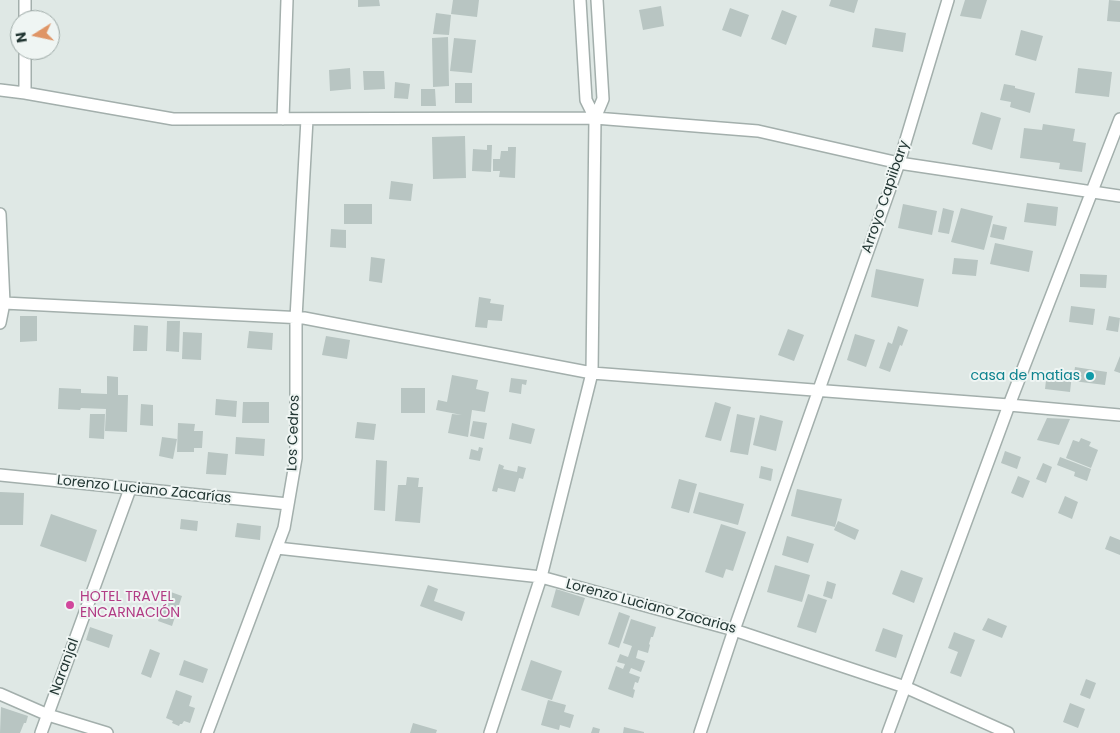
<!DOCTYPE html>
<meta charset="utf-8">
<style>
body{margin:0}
#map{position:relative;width:1120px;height:733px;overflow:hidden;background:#dfe8e5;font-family:Poppins,sans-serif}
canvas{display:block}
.north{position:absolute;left:10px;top:10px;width:50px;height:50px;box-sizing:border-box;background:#eff5f3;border:1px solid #9da9a6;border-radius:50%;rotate:260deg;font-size:14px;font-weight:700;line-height:20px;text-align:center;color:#223633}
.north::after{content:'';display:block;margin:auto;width:18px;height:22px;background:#df9566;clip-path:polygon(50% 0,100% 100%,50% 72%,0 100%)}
</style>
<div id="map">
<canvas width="1120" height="733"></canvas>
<div class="north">N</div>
</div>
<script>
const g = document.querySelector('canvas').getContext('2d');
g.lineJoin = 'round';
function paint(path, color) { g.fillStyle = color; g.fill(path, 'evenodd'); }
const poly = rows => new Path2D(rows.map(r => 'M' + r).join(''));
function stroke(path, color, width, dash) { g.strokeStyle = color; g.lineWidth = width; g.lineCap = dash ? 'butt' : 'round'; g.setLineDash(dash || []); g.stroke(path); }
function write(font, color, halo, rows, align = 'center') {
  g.font = font + ' Poppins,sans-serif'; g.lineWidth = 4; g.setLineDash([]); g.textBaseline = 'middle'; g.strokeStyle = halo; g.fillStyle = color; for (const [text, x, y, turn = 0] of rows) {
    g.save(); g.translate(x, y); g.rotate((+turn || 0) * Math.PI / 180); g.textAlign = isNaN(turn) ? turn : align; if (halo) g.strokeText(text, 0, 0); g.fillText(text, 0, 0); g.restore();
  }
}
const building = poly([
 [358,0,379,0,380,6,358,7],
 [453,0,479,0,477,17,451,14],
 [831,0,858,0,854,13,829,6],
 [965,0,987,0,981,19,960,16],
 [1109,0,1120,1,1120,22,1107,21],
 [661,6,664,26,643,30,639,10],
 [730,8,749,15,741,37,722,30],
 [782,10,797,16,786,45,771,39],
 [436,13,451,15,449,35,433,34],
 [875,28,906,33,903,52,872,47],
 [1021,30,1043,36,1036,61,1015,55],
 [448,37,449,86,433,87,432,38],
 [454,38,476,40,472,73,450,71],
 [350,68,351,89,330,91,329,70],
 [1078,68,1112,72,1109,97,1075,93],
 [363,71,384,71,385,89,364,90],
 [395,82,410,84,408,99,394,98],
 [455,83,472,83,472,103,455,103],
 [1004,84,1015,86,1015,88,1035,93,1030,113,1010,107,1011,102,1000,100],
 [421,89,435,89,436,106,421,106],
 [981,112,1001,118,992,150,972,144],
 [1043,124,1075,129,1073,141,1086,143,1082,172,1059,169,1060,163,1020,158,1024,128,1042,130],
 [465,136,466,178,433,179,432,137],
 [487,145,492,145,491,172,472,171,473,149,487,150],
 [508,147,516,147,515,178,499,177,500,171,493,171,493,159,500,159,501,151,508,151],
 [391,181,413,184,411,201,389,199],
 [1027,203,1058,207,1056,226,1024,222],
 [344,204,372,204,372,224,344,224],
 [903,204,937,211,932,235,898,228],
 [943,208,954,211,949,234,938,232],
 [961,208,993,216,984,250,951,242],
 [993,224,1007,227,1004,240,990,237],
 [331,229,346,230,346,248,330,247],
 [995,243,1033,251,1029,272,990,264],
 [371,257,385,259,382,283,369,281],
 [954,258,978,260,976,276,952,274],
 [876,269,924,279,918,307,871,297],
 [1080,274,1107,275,1106,288,1080,287],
 [479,297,491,299,490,303,504,305,502,321,488,320,487,328,475,327],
 [1071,306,1095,309,1093,325,1069,322],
 [20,316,37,316,37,341,20,342],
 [1109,316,1120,318,1118,332,1106,330],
 [167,321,180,321,179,352,166,351],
 [134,325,148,326,147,351,133,351],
 [898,326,908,330,902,346,900,345,890,372,879,368,888,342,892,344],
 [788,329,804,335,794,361,778,355],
 [249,331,273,333,272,350,247,348],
 [183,332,202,333,201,360,182,359],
 [855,334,875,340,866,367,847,360],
 [326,336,350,340,347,359,322,355],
 [1120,356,1120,373,1114,371],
 [1075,367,1107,372,1105,385,1073,381],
 [1047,372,1072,374,1070,392,1045,389],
 [452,375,478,380,476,389,489,392,485,412,472,410,468,437,448,433,452,414,462,415,436,410,438,400,447,402],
 [107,376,118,377,118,395,128,395,127,432,105,431,106,409,81,408,80,410,58,409,59,388,81,389,81,393,107,394],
 [511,378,527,380,526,385,522,384,521,394,509,392],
 [401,388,425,388,425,413,401,413],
 [216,399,237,401,236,417,215,415],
 [243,402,269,402,269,423,242,423],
 [715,402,731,407,721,441,705,437],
 [141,404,153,405,153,426,140,425],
 [90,414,105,414,104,439,89,438],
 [737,414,755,418,748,455,730,452],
 [760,415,783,421,776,451,753,445],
 [1047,418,1070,419,1059,445,1037,440],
 [473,421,487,423,484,439,470,436],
 [357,422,376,424,374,440,355,438],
 [178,423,195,424,194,431,203,431,202,448,194,448,194,452,177,452],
 [512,423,535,429,531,444,509,439],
 [162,437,177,439,173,459,159,456],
 [236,437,265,439,264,456,235,454],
 [1081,438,1091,442,1089,446,1098,450,1091,468,1066,458,1073,440,1079,442],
 [479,447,483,448,480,461,469,459,471,449,478,451],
 [1005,451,1021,457,1017,469,1001,463],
 [208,452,228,454,226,475,206,474],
 [1060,457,1091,469,1087,481,1074,476,1075,472,1057,465],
 [376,460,387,461,385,511,374,510],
 [1043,463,1052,467,1046,483,1036,479],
 [499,464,504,466,503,469,517,472,518,466,526,468,523,479,519,478,515,492,498,488,497,492,492,491],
 [761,466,773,469,771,481,759,478],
 [1018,476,1030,481,1023,498,1011,493],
 [407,477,419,478,418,487,423,487,420,523,395,521,398,485,406,485],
 [679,479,697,484,689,513,671,508],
 [797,489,842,499,835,527,791,516],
 [0,492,24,493,23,525,0,525],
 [699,492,744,504,738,525,693,513],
 [1065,496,1078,502,1072,519,1058,513],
 [51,514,97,530,86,562,40,546],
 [181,519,198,521,197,531,180,529],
 [838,521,859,530,855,540,834,530],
 [237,523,261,526,260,540,235,537],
 [721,524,746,532,733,571,726,569,723,578,705,572],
 [787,536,814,544,808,563,782,555],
 [1110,536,1120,540,1120,555,1105,549],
 [775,565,810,575,802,602,767,592],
 [901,570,923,578,914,603,892,594],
 [827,581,836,584,832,599,823,596],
 [428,585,438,589,434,601,465,612,462,621,420,606],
 [556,589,585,598,579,616,551,607],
 [168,591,182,596,172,626,158,621],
 [808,594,827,600,816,633,797,627],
 [619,612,630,616,619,648,608,644],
 [988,618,1007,626,1002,638,982,630],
 [631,619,656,627,653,637,651,637,649,644,650,645,648,653,638,650,636,658,645,661,641,672,631,668,629,673,640,677,638,683,635,682,633,689,635,690,633,698,608,689,616,666,623,669,625,664,617,662,620,654,628,657,632,646,623,643],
 [90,627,113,635,109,648,86,640],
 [883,628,903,635,896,658,875,651],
 [954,632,975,640,961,677,950,673,958,652,948,648],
 [150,649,160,653,151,678,141,674],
 [184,660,208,669,203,683,179,675],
 [531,660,562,671,552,700,521,690],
 [1086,679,1096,683,1090,699,1080,695],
 [176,690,192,696,189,706,195,708,190,723,184,721,182,724,180,724,179,726,172,723,173,721,166,718],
 [548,700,566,705,564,712,574,715,570,728,560,725,559,730,541,725],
 [1070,703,1085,709,1078,728,1063,722],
 [1,707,28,716,26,723,24,723,20,733,0,733],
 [413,723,437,730,436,733,410,733],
 [593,727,600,729,599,733,591,733],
 [624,727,644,732,644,733,623,733]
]);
const street = poly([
 [580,0,586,100,595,118,603,99,597,0],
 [25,20,25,0],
 [0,90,25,93,173,119,595,118,758,131,899,163,1120,196],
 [25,93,25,50],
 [283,119,287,0],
 [0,214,4,303,0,323],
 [4,303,304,318,592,373,1009,405,1120,415],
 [0,475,288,504],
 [277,548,541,577,734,630,905,687,1008,733],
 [0,694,48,715,107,733],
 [41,733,130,489],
 [207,733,284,528,296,458,296,318,307,119],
 [490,733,541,577,592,373,595,118],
 [700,733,734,630,899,163,948,0],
 [888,733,1009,405,1120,119]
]);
const markers = [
 [1090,376,5,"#0f9aa8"],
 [70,605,5,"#d1479c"]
];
const streetNames = [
 ["Arroyo Capiibary",886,197,-71],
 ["Los Cedros",294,433,-88],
 ["Lorenzo Luciano Zacarías",144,490,6],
 ["Lorenzo Luciano Zacarias",651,607,15],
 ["Naranjal",65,667,-70]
];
const cultureNames = [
 ["casa de matias",1080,376]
];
const hotelNames = [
 ["HOTEL TRAVEL",80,597],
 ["ENCARNACIÓN",80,613]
];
paint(building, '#b8c5c2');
stroke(street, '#a3afac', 14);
stroke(street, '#fff', 11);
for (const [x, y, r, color] of markers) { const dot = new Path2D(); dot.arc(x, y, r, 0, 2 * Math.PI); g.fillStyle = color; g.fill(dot); stroke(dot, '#eff5f3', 2); }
write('14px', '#223633', '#eff5f3', streetNames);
write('14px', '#0d838f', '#eff5f3', cultureNames, 'right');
write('14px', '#b23c85', '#eff5f3', hotelNames, 'left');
</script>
